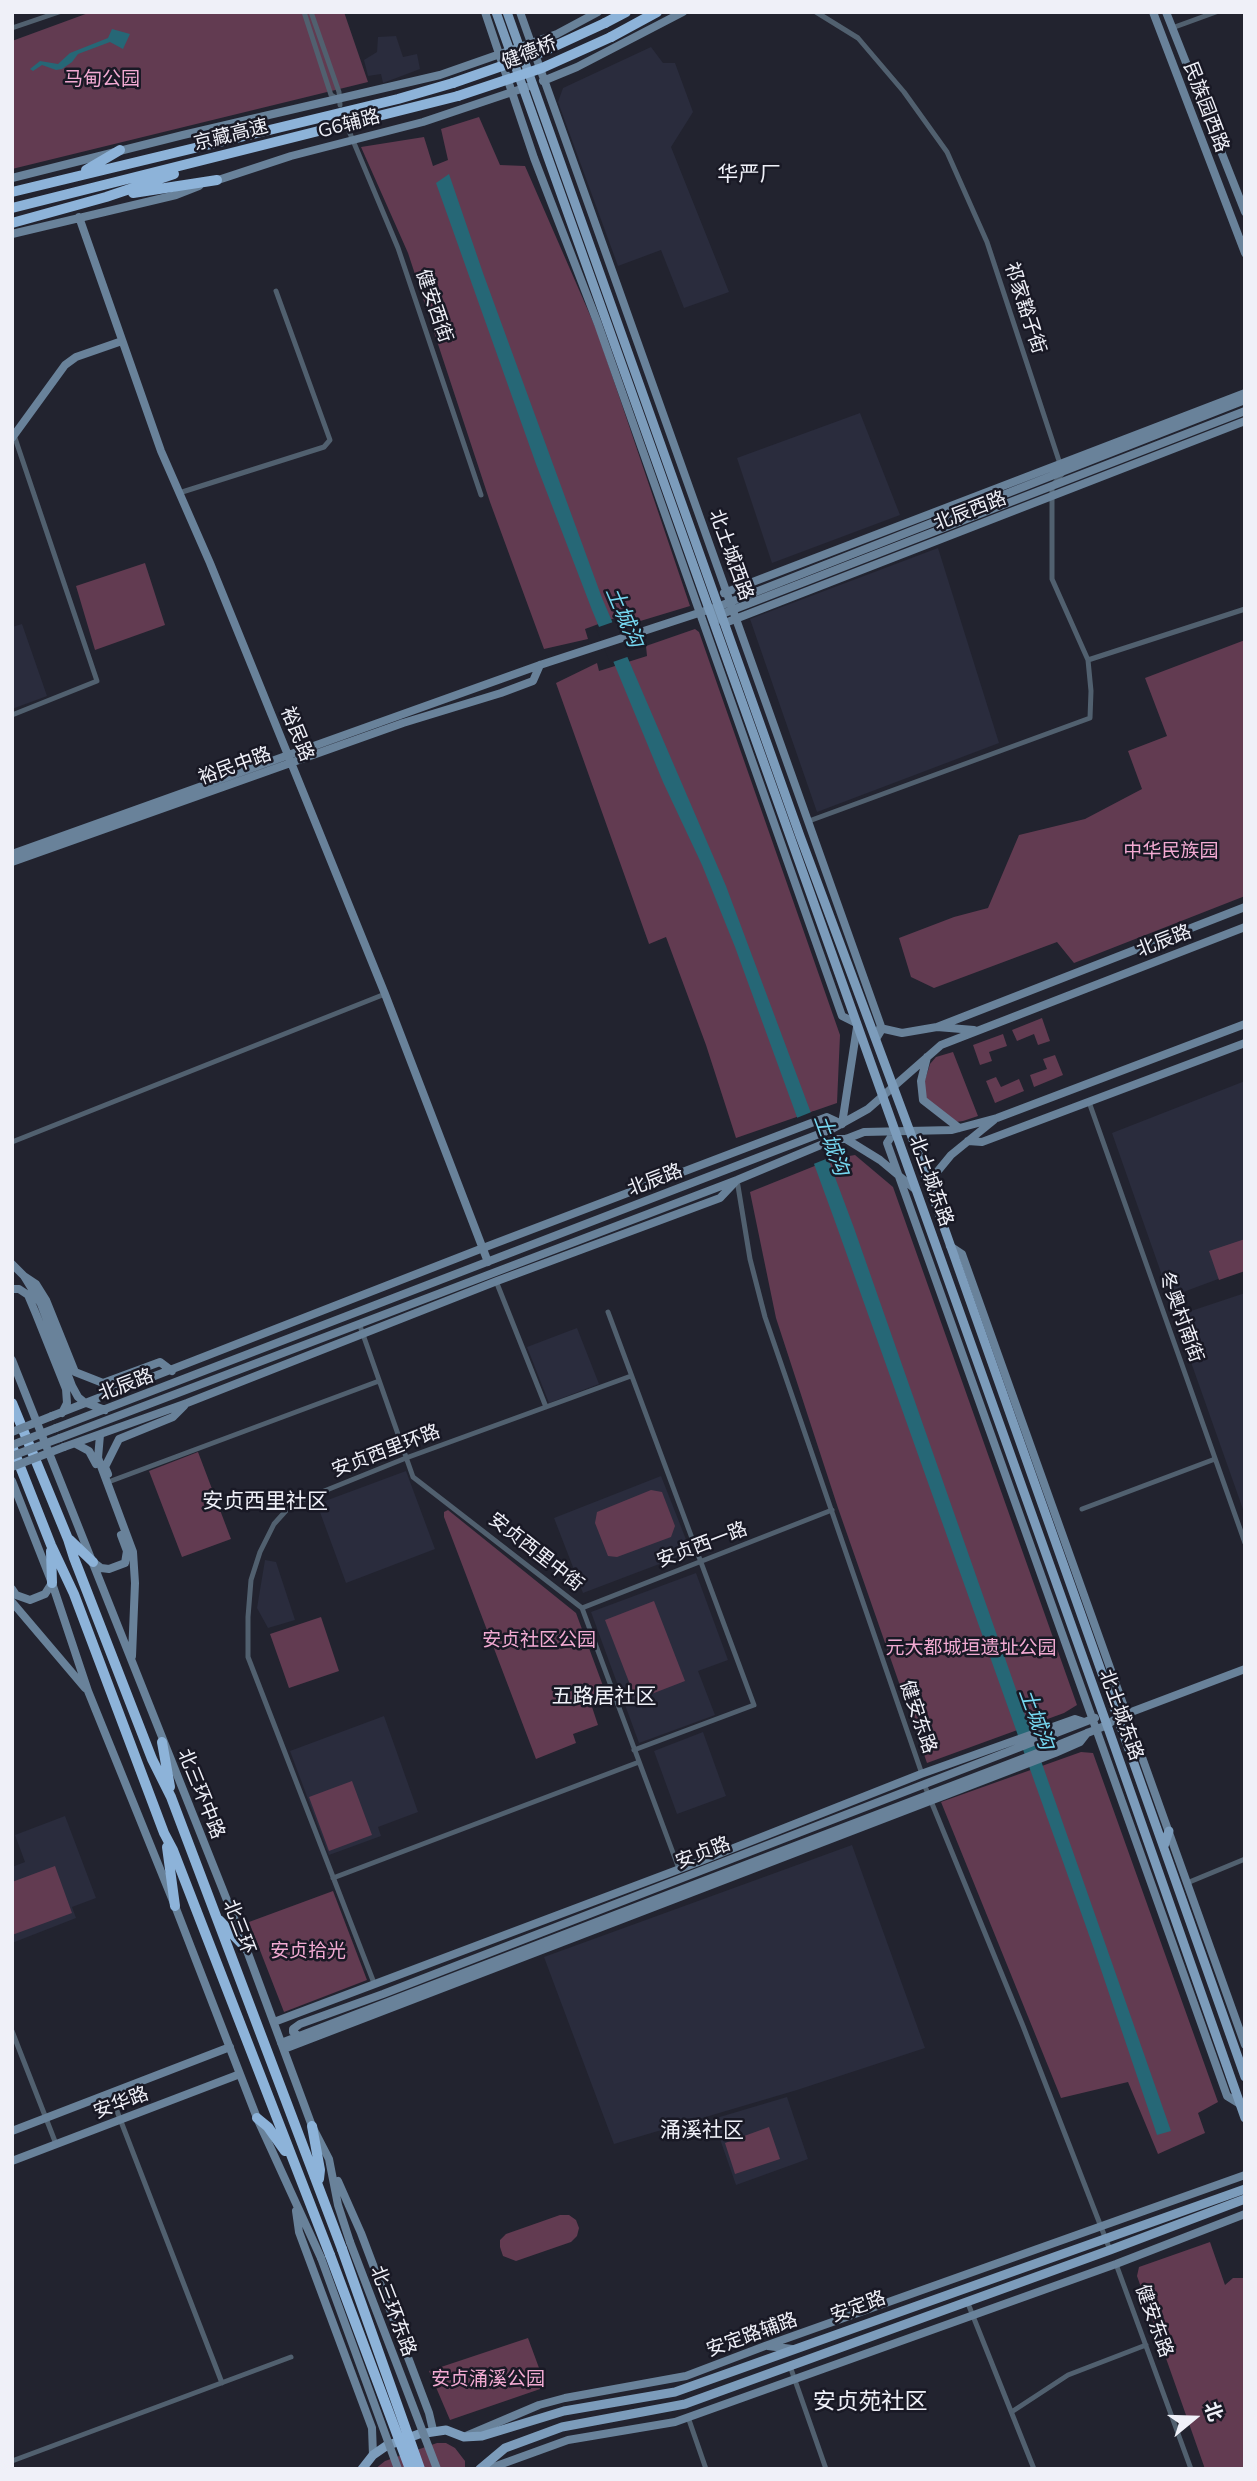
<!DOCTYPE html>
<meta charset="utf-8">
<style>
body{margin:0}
#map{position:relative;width:1257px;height:2481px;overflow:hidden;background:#22232f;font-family:Mulish,"Noto Sans SC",sans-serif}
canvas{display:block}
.frame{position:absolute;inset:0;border:14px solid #eff0f8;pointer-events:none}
.north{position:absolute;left:1159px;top:2383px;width:70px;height:70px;-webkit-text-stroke:5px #191925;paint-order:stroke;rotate:71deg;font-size:19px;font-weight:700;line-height:28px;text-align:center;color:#eff0f8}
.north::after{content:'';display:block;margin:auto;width:24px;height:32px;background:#eff0f8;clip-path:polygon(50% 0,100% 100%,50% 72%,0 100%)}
</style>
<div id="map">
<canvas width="1257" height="2481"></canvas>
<div class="frame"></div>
<div class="north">北</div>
</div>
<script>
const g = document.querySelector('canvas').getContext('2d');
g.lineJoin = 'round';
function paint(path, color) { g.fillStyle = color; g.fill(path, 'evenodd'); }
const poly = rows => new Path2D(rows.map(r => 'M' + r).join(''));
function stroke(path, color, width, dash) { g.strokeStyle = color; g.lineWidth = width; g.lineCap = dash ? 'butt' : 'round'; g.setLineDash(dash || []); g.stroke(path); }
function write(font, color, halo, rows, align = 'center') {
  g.font = font + ' Mulish,"Noto Sans SC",sans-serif'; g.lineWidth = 5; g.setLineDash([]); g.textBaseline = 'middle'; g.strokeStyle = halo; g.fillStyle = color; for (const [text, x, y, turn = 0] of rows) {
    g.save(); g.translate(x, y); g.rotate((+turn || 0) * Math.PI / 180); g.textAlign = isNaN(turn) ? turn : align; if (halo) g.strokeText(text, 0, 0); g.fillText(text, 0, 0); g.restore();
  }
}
const built = poly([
 [396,36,403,57,417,54,420,69,383,83,381,74,368,76,364,60,377,52,378,37],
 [651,47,663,63,675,63,693,112,671,147,729,292,684,308,661,250,618,266,558,102,563,88],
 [860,413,900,515,772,563,737,458],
 [938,548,999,743,817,812,750,619],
 [22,624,47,696,12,709,12,627],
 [1245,1081,1245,1269,1178,1294,1165,1284,1112,1133],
 [1245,1293,1245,1515,1180,1331,1188,1312],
 [577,1328,599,1384,549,1403,527,1347],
 [406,1471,435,1549,346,1583,317,1504],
 [661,1476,687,1542,683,1555,583,1593,554,1518],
 [265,1560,276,1562,295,1620,268,1628,257,1608],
 [696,1573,728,1660,698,1671,715,1715,639,1743,591,1612],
 [384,1716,418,1812,378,1827,381,1836,329,1855,290,1751],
 [703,1732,726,1796,677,1814,654,1751],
 [65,1816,96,1898,72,1907,76,1918,12,1943,12,1867,25,1862,15,1835],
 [852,1845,925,2048,797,2090,614,2144,544,1957],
 [787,2097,808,2159,736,2185,713,2119]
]);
const green = poly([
 [91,12,344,12,368,82,12,169,12,41],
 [479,117,500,165,525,166,597,331,690,606,637,622,631,612,585,629,588,639,544,649,490,502,408,253,361,147,424,137,433,166,448,160,441,129],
 [145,563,165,625,95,650,76,586],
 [695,629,699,632,840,1035,837,1103,736,1138,706,1045,666,937,649,944,556,683,597,663,599,671,647,656,646,646],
 [1245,640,1245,896,1074,963,1057,942,934,988,911,977,899,938,954,917,988,908,1019,835,1085,819,1142,789,1128,751,1167,736,1145,678],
 [1042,1018,1050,1041,1038,1045,1034,1034,1017,1041,1012,1030],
 [1003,1034,1007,1046,989,1052,992,1061,980,1065,973,1045],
 [953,1052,978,1116,963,1121,956,1122,925,1099,925,1080,930,1064,936,1057],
 [1055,1055,1063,1075,1034,1087,1030,1075,1047,1069,1043,1059],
 [996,1077,1001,1087,1019,1079,1024,1091,995,1103,986,1081],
 [855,1155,893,1187,1077,1705,1064,1713,927,1763,838,1508,776,1318,750,1192,832,1159],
 [1245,1239,1245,1271,1219,1280,1209,1251],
 [198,1452,231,1539,182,1557,149,1471],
 [651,1490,662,1492,675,1526,671,1537,617,1557,608,1556,595,1523,597,1512],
 [448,1510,576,1613,606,1694,592,1707,598,1725,573,1734,576,1743,536,1759,444,1517,444,1512],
 [654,1601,685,1681,636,1700,605,1620],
 [321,1617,339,1671,289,1688,270,1634],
 [1081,1752,1093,1753,1218,2102,1198,2113,1205,2133,1158,2154,1128,2082,1061,2098,941,1802],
 [352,1781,372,1835,329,1851,309,1797],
 [55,1866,72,1913,12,1935,12,1882],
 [333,1891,367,1980,284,2012,249,1922],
 [769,2127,780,2159,735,2174,725,2143],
 [560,2215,569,2215,576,2220,579,2228,577,2236,571,2242,516,2261,503,2256,500,2247,500,2240,506,2234],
 [1210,2242,1225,2285,1233,2278,1245,2278,1245,2469,1205,2469,1137,2276,1139,2267],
 [528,2338,546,2387,450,2420,429,2371],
 [437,2443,446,2443,455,2448,465,2461,465,2469,375,2469,385,2461]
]);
const water = poly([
 [112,29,130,34,123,49,110,42,78,54,72,62,62,69,56,70,42,65,33,71,30,69,40,61,58,64,70,53,108,38],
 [449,174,483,273,602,598,726,886,854,1228,1171,2131,1157,2135,1094,1949,837,1227,735,947,702,865,663,782,592,610,536,464,436,183]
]);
const pier = poly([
 [616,621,630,656,610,663,596,628],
 [814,1111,831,1157,811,1165,794,1119]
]);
const street = poly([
 [304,12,331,95,338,99],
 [311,12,339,92,340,105],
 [816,12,858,38,904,92,947,152,987,242,1063,473,1052,486,1052,579,1088,660],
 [12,28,59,12],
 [1172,28,1216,12],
 [349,131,398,248,481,495],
 [179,493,324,447,330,440,276,291],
 [12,715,97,681,14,435],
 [809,821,1090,718,1091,691,1088,660,1245,609],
 [1089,1102,1245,1543],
 [12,1142,385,994],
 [737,1180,750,1259,765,1317,922,1774],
 [496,1281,546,1407],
 [608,1312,754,1705,634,1750],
 [359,1323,413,1477,582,1608,679,1869],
 [111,1481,379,1381],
 [1082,1509,1215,1459],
 [582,1608,832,1510],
 [924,1784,1023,2026,1110,2250],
 [333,1878,639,1762],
 [1187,1883,1245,1859],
 [374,1983,248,1657,248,1617,251,1580,260,1552,274,1524,292,1504,406,1458,631,1376],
 [12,2031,56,2144],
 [110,2093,222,2383],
 [1116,2264,1191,2469],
 [967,2301,1034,2469],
 [790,2366,826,2469],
 [1013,2411,1068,2375,1146,2345],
 [688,2417,706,2469],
 [12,2461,291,2357]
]);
const secondary = poly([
 [485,12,534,158,598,324,842,1016,856,1023],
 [520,12,882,1029,876,1039],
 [1153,12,1245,253],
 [1166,12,1245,212],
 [543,81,577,67,683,12],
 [12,178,183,135,440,75,557,34,598,12],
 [215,181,291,156,423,122,527,87],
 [79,217,161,451,210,563,385,994,488,1262],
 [12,234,176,195,199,186],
 [12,438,65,365,76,357,122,341],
 [724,593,1245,393],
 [709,610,725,623,1245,421],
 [715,612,722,614,1245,411],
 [12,854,540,665,720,606,1245,400],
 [12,862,403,723,501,693,533,681,540,665],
 [937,1027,1245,907],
 [880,1028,902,1033,937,1027,974,1030],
 [927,1057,921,1081,923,1100,959,1128],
 [842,1124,857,1027],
 [895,1131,887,1143,1227,2096,1240,2104],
 [846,1139,880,1160,916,1190],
 [968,1141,982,1142,1245,1043],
 [928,1183,951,1155,994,1120],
 [950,1246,962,1254,1245,2045],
 [12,1264,24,1276,41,1304,72,1386,78,1397,84,1402,105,1410],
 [24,1276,36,1284,46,1300,75,1372,103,1383,160,1362,172,1371],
 [12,1289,19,1289,28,1295,36,1314,66,1389,67,1403,62,1413],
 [12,1360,246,1948,312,2126,329,2159,338,2205,350,2242],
 [52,1416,483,1248,827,1117,842,1124],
 [56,1428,832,1129,868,1109,941,1045,1245,927],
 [100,1435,98,1458,133,1552,135,1583,132,1656],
 [60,1438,737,1180,835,1139,846,1139,864,1132,952,1130,997,1118,1245,1024],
 [76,1444,89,1451,96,1464],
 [64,1447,187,1403,497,1281,720,1198,736,1181],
 [108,1474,105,1467,119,1439,173,1417,184,1406],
 [12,1481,52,1583,88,1691,175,1906,257,2118,321,2258],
 [93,1562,101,1568,109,1569,125,1563,127,1551,121,1535],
 [12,1589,16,1595,30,1600,45,1594,52,1583],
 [12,1602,85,1688],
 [274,2022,701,1861,921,1774,1075,1719,1084,1722],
 [299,2036,293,2032,293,2029,300,2024,383,1994,1095,1718],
 [281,2043,1053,1747,1107,1725,1118,1717,1245,1669],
 [284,2049,1055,1753,1080,1742,1087,1733],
 [12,2131,230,2047],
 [12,2161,240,2074],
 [338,2181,361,2233,429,2413,433,2430],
 [296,2211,299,2232,372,2428,373,2455],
 [768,2346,792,2349],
 [466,2436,539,2405,565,2398,686,2376,765,2346,1245,2175],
 [488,2469,568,2440,675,2422,1116,2264,1245,2214]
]);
const primary = poly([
 [496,12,1107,1725,1245,2118],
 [507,12,800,836,912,1137,1245,2077],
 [1164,1846,1169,1831],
 [362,2469,373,2455,386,2446,419,2434,446,2430,464,2437,482,2436,564,2411,675,2392,1245,2189],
 [480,2469,505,2448,562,2427,685,2404,1110,2250,1245,2199]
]);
const highway = poly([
 [605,23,626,12],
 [611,37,657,12],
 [86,170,120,150],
 [12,192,398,99,453,83],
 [133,193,217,180],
 [12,208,458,96],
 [12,223,106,197,174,174],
 [12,1403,68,1539,74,1558,152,1759,171,1797,342,2249],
 [12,1446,51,1545,74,1594,164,1833,173,1850,330,2255],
 [70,1540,93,1562],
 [51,1551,52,1583],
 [162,1742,170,1787],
 [167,1847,175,1906],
 [219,1920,246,1948],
 [257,2118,268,2127,285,2151],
 [312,2126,320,2170,319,2179]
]);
const secondaryBridge = poly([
 [12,1432,52,1416],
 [12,1445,56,1428],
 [12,1456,60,1438],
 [12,1467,64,1447],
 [350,2242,437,2469],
 [321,2258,398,2469]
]);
const highwayBridge = poly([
 [453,83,542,52,605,23],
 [458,96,542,68,611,37],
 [342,2249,420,2469],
 [330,2255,410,2469]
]);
const streetNames = [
 ["健德桥",529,53,-22],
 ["民族园西路",1206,107,69],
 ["G6辅路",349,124,-15],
 ["京藏高速",231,135,-14],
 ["健安西街",434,306,71],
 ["祁家豁子街",1025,308,72],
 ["北辰西路",970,511,-21],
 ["北土城西路",731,555,70],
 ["裕民路",297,734,68],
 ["裕民中路",235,766,-20],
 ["北辰路",1164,941,-21],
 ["北辰路",655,1180,-21],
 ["北土城东路",931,1181,70],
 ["冬奥村南街",1181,1317,70],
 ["北辰路",126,1385,-21],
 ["安贞西里环路",386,1451,-21],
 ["安贞西一路",702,1545,-21],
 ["安贞西里中街",536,1552,38],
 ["北土城东路",1121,1715,70],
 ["健安东路",918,1717,71],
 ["北三环中路",201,1794,68],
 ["安贞路",703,1853,-21],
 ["北三环",239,1927,69],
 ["安华路",121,2103,-21],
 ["安定路",858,2307,-20],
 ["北三环东路",393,2311,69],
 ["健安东路",1154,2321,70],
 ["安定路辅路",752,2335,-20]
];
const parkNames = [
 ["马甸公园",102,79],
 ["中华民族园",1171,851],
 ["安贞社区公园",539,1640],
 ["元大都城垣遗址公园",971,1648],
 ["安贞拾光",308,1951],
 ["安贞涌溪公园",488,2379]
];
const neighbourhoodNames = [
 ["华严厂",749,175],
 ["安贞西里社区",265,1502],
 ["五路居社区",604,1697],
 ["涌溪社区",702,2131]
];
const waterNames = [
 ["土城沟",624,617,67],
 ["土城沟",831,1145,70],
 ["土城沟",1036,1719,70]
];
const quarterNames = [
 ["安贞苑社区",870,2402]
];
paint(built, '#2a2c3d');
paint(green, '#623b51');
paint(water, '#266776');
paint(pier, '#22232f');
stroke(street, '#51606f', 5);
stroke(secondary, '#69829a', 8);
stroke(primary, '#7c9cbb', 9);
stroke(highway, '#8db3d9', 10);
stroke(secondaryBridge, '#69829a', 8);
stroke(highwayBridge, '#8db3d9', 10);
write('19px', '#eff0f8', '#191925', streetNames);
write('19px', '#f2aad2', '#191925', parkNames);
write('21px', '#eff0f8', '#191925', neighbourhoodNames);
write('italic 21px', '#76d8f1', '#191925', waterNames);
write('23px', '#eff0f8', '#191925', quarterNames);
</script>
